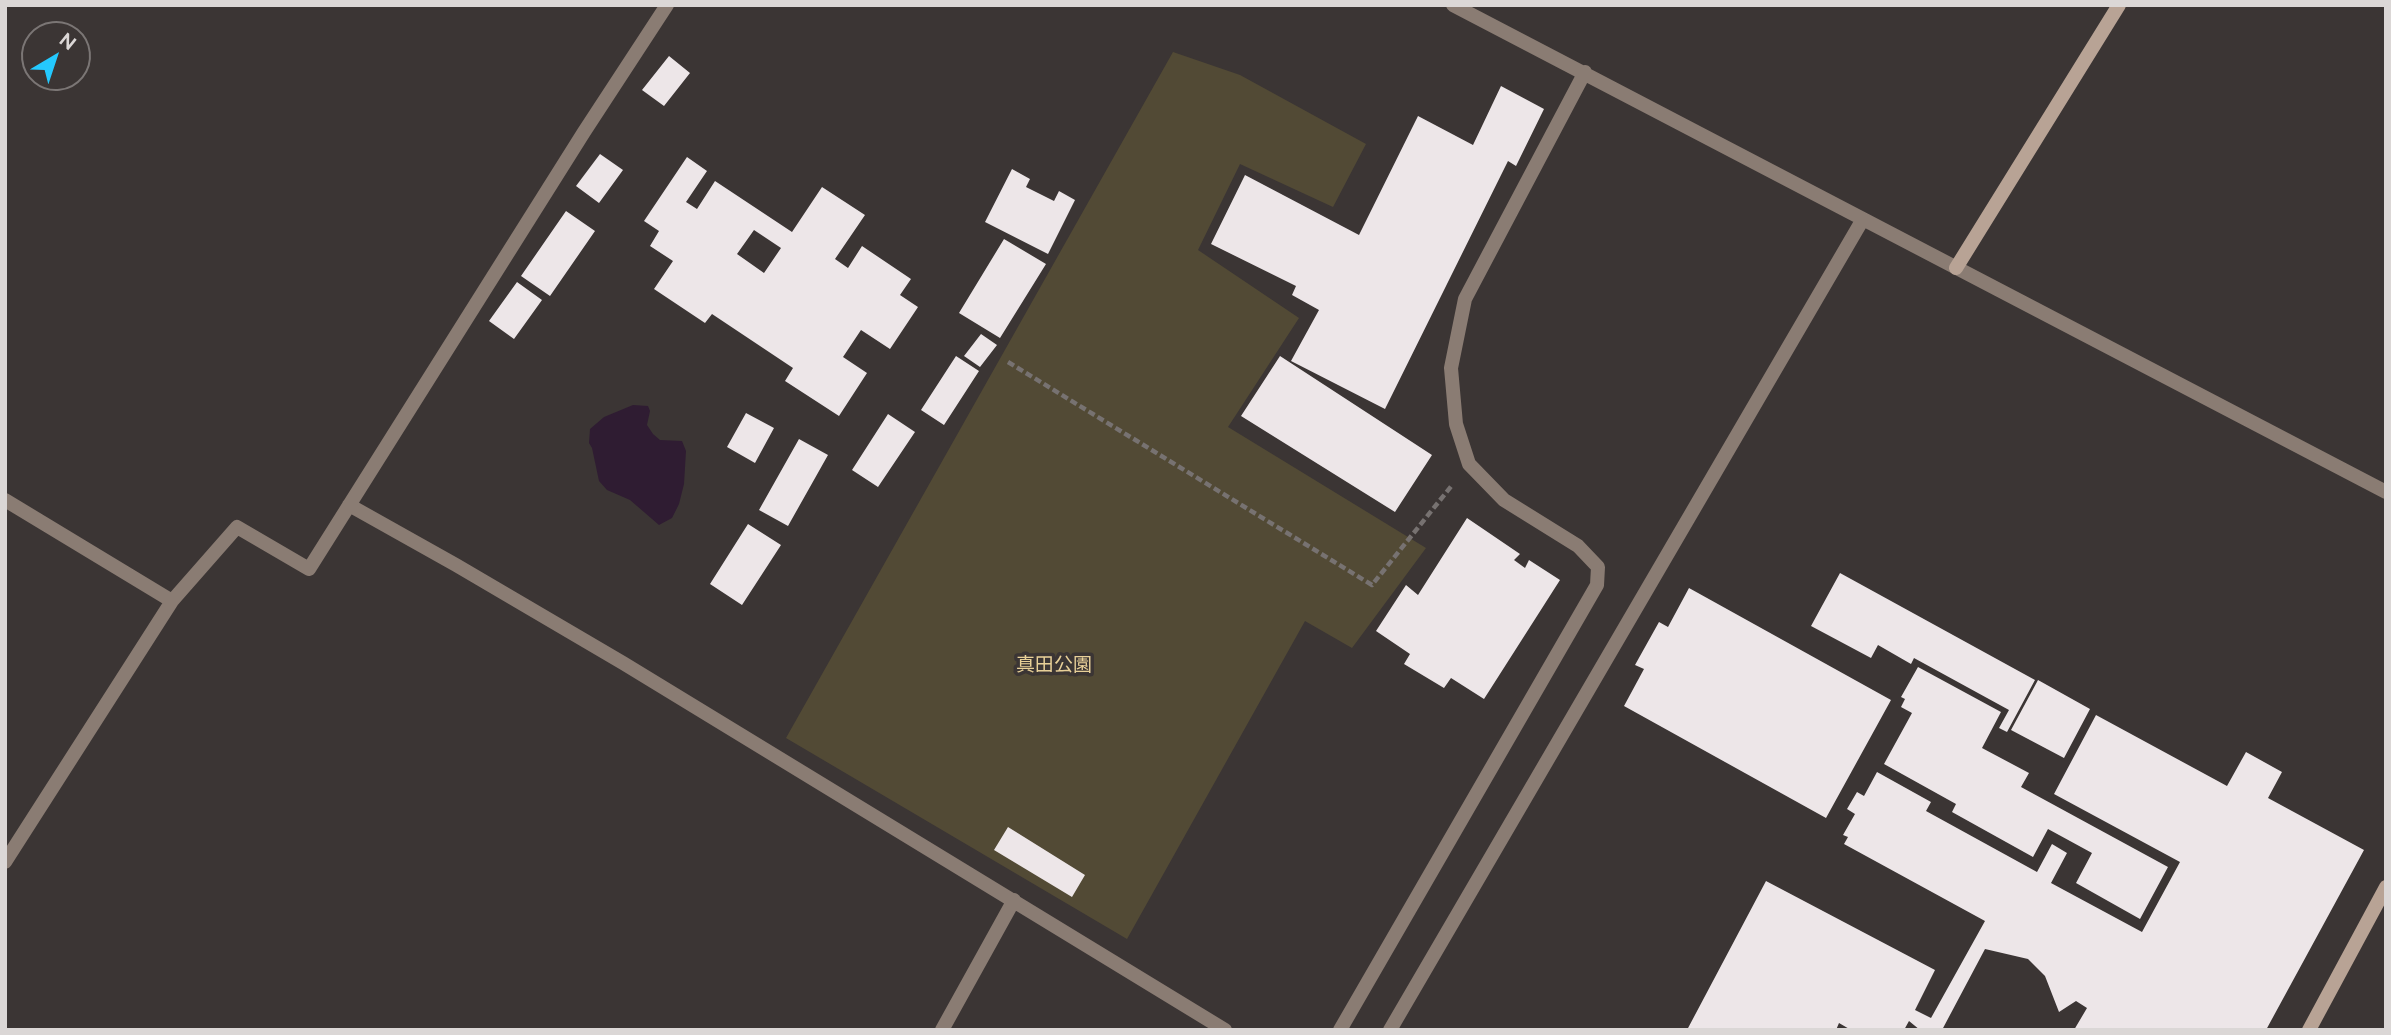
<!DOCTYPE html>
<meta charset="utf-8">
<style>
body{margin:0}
#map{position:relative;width:2391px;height:1035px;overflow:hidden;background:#3b3534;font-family:Raleway,sans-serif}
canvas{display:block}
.frame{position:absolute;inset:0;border:7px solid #dbd7d6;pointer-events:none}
.north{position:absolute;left:21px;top:21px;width:70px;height:70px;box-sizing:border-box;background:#3b3534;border:2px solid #7b7675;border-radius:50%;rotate:39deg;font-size:19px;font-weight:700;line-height:28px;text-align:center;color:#dbd7d6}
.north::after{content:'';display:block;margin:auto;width:24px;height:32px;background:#24c9fe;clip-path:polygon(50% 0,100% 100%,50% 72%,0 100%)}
</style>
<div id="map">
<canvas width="2391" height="1035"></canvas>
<div class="frame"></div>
<div class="north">N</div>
</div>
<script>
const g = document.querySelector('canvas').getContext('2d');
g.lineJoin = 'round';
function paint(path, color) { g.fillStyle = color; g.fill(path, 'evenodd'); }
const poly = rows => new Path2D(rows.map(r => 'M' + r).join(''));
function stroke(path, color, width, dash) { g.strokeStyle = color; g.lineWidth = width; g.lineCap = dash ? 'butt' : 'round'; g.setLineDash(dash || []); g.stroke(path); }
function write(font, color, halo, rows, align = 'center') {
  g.font = font + ' Raleway,"Noto Sans JP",sans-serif'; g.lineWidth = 7; g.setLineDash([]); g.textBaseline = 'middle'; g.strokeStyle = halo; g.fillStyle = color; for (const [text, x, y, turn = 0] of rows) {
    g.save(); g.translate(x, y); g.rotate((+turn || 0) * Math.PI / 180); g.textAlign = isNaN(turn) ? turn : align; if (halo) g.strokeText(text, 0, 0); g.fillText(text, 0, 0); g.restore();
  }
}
const green = poly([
 [1173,52,1240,75,1366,144,1333,207,1240,164,1198,250,1299,318,1228,427,1426,548,1352,648,1305,621,1127,939,786,738]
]);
const water = poly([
 [633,405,648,406,650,411,647,425,653,434,660,440,682,441,686,451,684,484,679,504,672,518,659,525,630,500,607,490,599,481,592,448,589,443,590,429,604,417]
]);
const building = poly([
 [669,56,690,73,664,106,642,90],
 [1501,86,1544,109,1516,166,1508,161,1385,409,1291,361,1319,310,1292,295,1296,286,1211,244,1245,175,1359,235,1418,116,1473,145],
 [600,154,623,170,599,203,576,186],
 [687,157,707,171,686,202,697,209,715,181,792,232,822,187,865,215,835,259,848,268,862,246,911,279,900,295,918,307,890,349,861,330,843,357,867,373,839,416,785,381,793,368,712,314,705,323,654,289,673,261,650,246,659,231,644,221],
 [754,230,781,248,764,273,737,254],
 [1012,169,1030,179,1026,187,1054,201,1059,191,1075,200,1048,254,985,222],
 [566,211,595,231,550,296,521,276],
 [1004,239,1046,264,1000,338,959,313],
 [517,282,542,300,514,339,489,321],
 [981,334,997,345,980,367,964,356],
 [956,356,979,371,944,425,921,410],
 [1280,356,1432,455,1395,512,1241,416],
 [746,413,774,428,755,463,727,447],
 [888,414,915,432,878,487,852,470],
 [799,439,828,455,788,526,759,510],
 [1467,518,1520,554,1514,560,1525,568,1529,560,1560,580,1484,699,1451,678,1444,688,1404,664,1410,654,1376,631,1406,585,1418,595],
 [748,524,781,545,742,605,710,584],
 [1840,573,2035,680,2007,732,1999,728,2009,710,1914,658,1911,664,1878,645,1871,658,1811,626],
 [1689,588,1891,700,1826,818,1624,706,1644,669,1635,665,1659,622,1668,627],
 [1918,667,2001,712,1982,748,2029,773,2021,787,2168,867,2140,919,2076,883,2092,853,2048,829,2033,857,1952,812,1956,804,1884,764,1912,713,1901,707,1905,699,1901,697],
 [2038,680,2090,709,2064,758,2011,730],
 [2096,715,2227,786,2246,752,2282,772,2268,798,2364,850,2266,1030,2074,1030,2087,1008,2076,1001,2059,1012,2045,976,2028,959,1985,949,1942,1030,1920,1030,1909,1021,1904,1030,1851,1030,1839,1023,1836,1030,1687,1030,1766,881,1935,970,1915,1010,1931,1018,1985,921,1844,844,1848,837,1843,835,1855,814,1847,809,1857,792,1864,796,1877,772,1931,802,1926,811,2037,872,2052,844,2067,853,2051,883,2142,932,2180,862,2054,794],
 [1008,827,1085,875,1072,897,994,850]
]);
const path = poly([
 [1008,362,1372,585,1453,484]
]);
const street = poly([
 [1453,5,2386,492],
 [5,500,172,601],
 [349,505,456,565,623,663,1225,1030],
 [5,862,172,601,237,527,309,569,584,132,667,5],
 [942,1030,1014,900],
 [1340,1030,1597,585,1598,567,1578,546,1504,500,1469,464,1456,424,1451,368,1465,299,1585,72],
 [1390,1030,1863,219]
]);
const secondary = poly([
 [1956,268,2119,5],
 [2309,1030,2386,887]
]);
const parkNames = [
 ["真田公園",1054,665]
];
paint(green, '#524a35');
paint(water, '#2f1c32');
paint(building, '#ede6e8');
stroke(path, '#777271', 4.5, [7, 3.5]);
stroke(street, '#8a7c73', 14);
stroke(secondary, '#b8a395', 14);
write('19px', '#e8d098', '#3b3534', parkNames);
</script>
